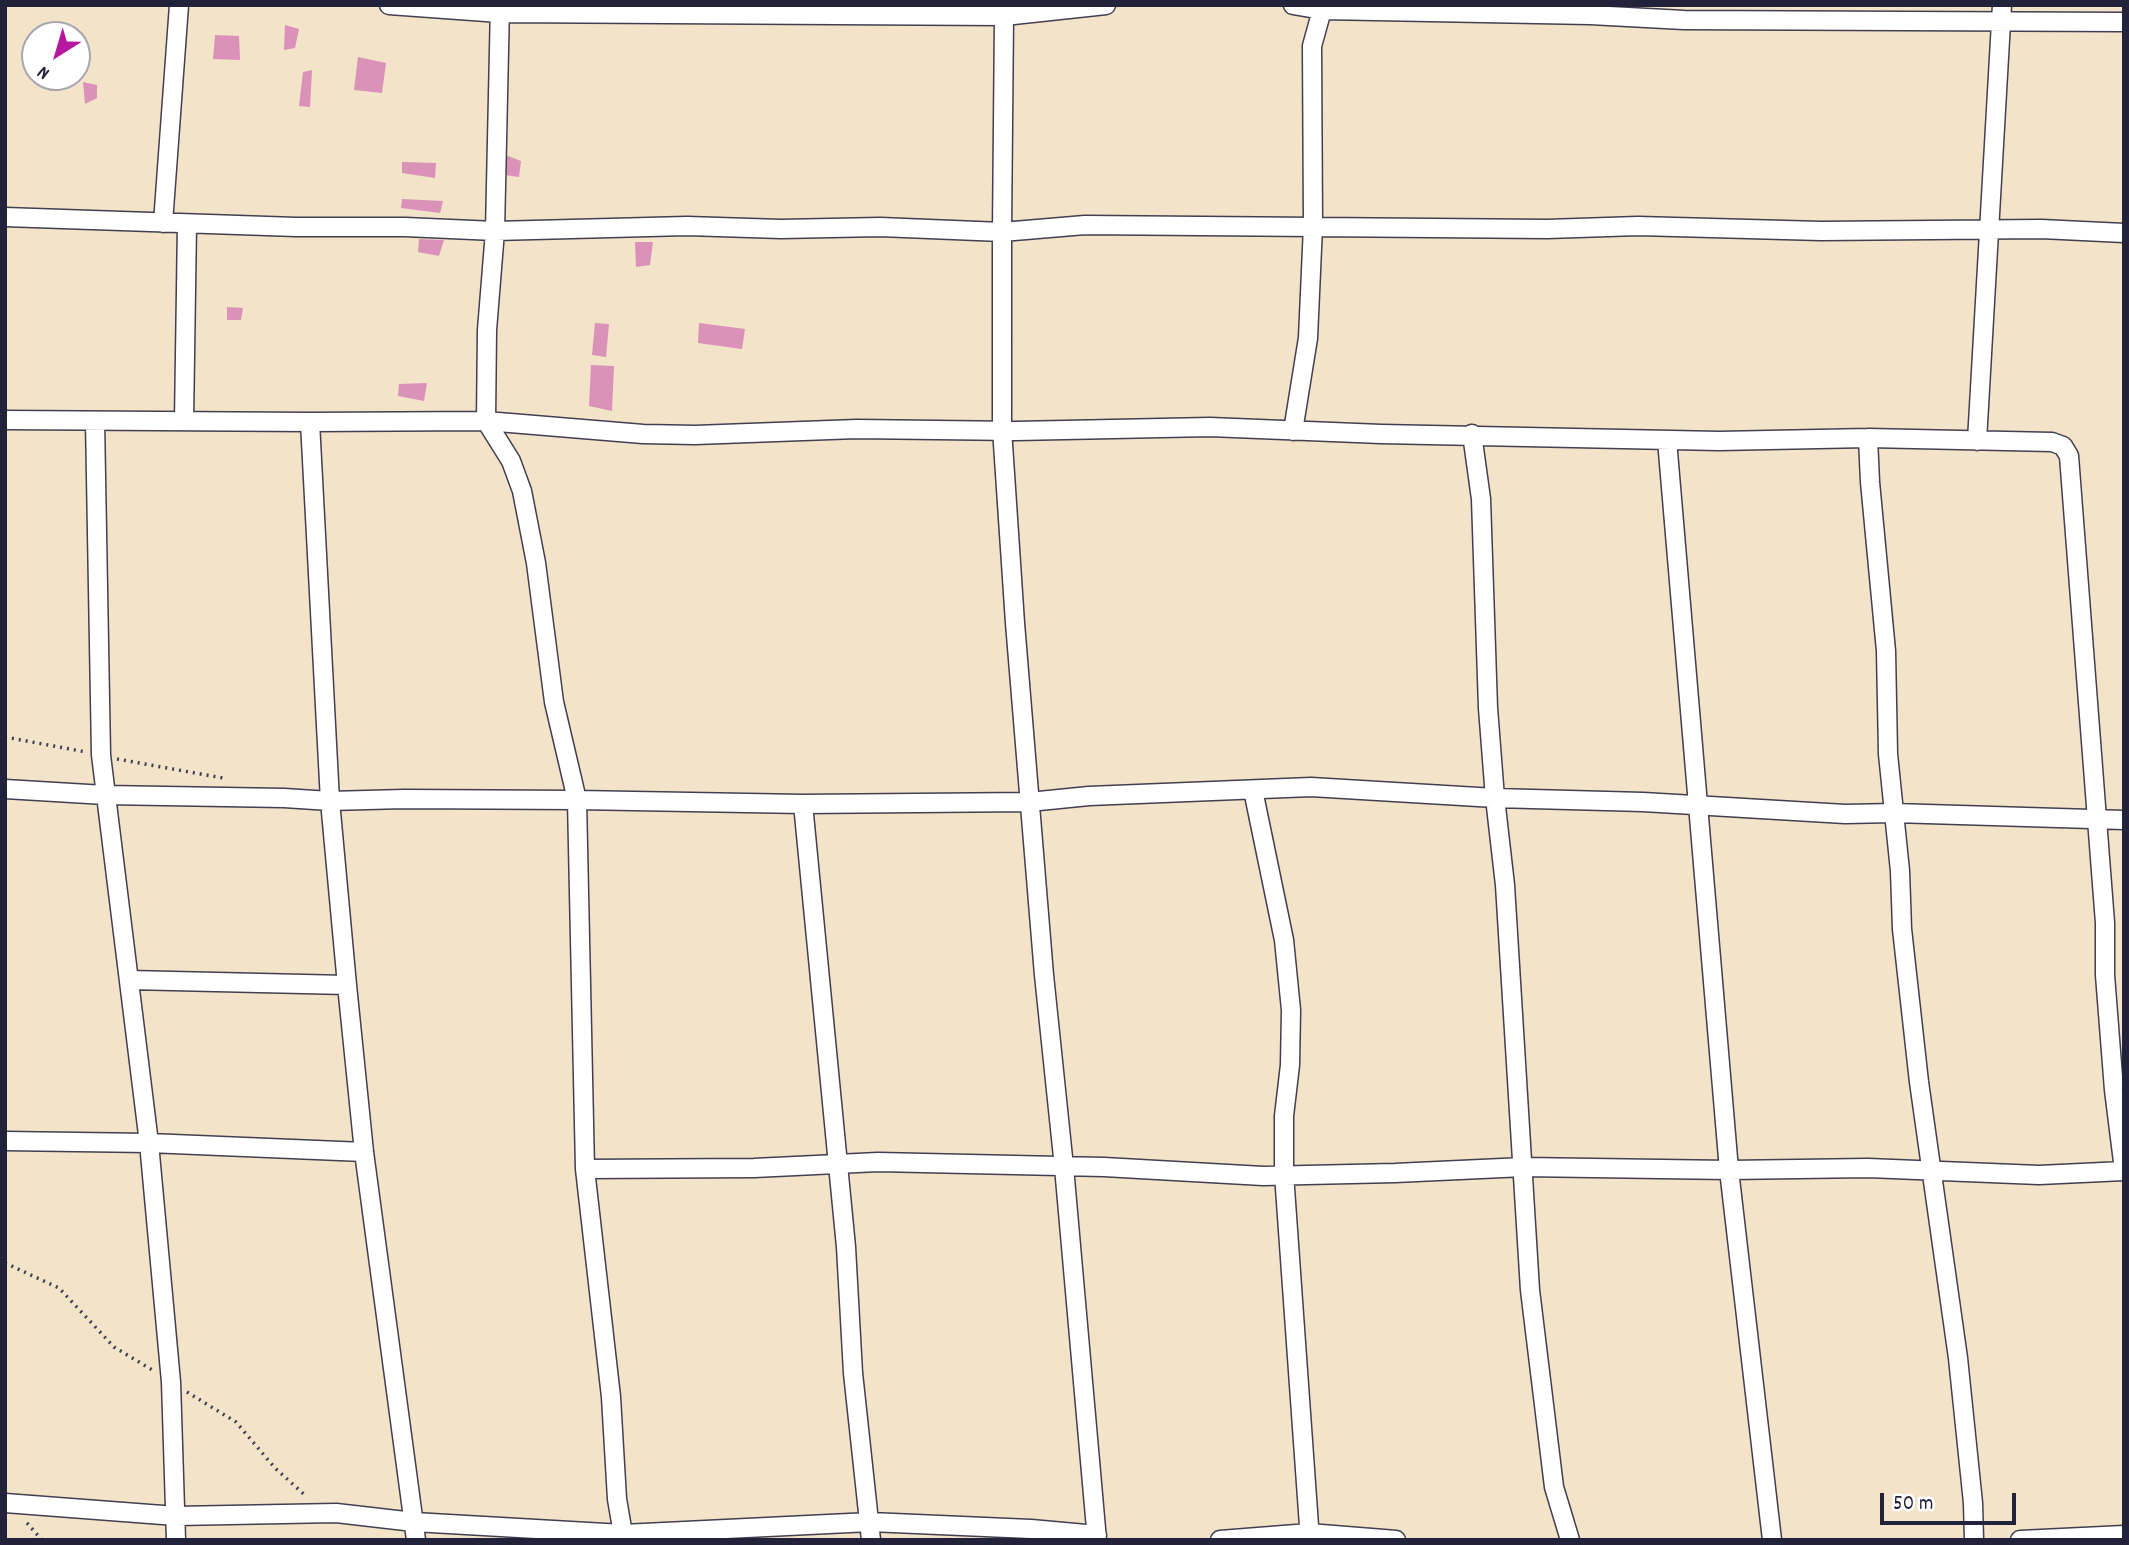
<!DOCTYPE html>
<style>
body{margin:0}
#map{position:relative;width:2129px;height:1545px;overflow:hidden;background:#f3e3c9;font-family:Dekko,sans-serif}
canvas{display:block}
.frame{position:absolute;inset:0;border:7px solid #22223b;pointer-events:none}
.north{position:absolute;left:21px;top:21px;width:70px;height:70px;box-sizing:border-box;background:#fff;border:2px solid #a7a7b1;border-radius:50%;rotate:217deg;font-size:19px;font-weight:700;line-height:28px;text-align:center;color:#22223b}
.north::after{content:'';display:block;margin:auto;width:24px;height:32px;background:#b5179e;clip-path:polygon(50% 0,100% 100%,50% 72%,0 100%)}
.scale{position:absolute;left:1880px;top:1493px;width:136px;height:32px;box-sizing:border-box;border:4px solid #22223b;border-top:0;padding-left:9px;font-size:21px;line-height:24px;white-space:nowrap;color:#22223b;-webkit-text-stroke:5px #fff;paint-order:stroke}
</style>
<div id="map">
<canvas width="2129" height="1545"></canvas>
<div class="frame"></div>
<div class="north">N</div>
<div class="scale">50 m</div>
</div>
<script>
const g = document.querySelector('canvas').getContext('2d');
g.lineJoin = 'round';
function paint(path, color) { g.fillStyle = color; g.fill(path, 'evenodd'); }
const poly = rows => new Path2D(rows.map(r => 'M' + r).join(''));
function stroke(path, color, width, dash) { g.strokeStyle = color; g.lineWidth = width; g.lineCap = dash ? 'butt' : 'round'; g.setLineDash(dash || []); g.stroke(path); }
const building = poly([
 [285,25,299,29,295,48,284,50],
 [215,35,239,36,240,60,213,59],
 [358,57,386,63,382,93,354,90],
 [312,70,310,107,299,106,303,72],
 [83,82,97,85,97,98,85,104],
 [503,154,521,161,519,177,505,175],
 [402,162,436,163,435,178,402,173],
 [402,199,443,201,440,213,401,208],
 [419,239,444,240,439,256,418,252],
 [635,242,653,242,650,265,636,267],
 [227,307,243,308,241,320,227,320],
 [595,323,609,324,606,357,592,355],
 [699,323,745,329,742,349,698,343],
 [591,365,614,366,612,411,589,406],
 [427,383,424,401,398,396,399,384]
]);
const path = poly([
 [5,737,86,752],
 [117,759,223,778],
 [5,1263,59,1288,114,1347,154,1371],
 [187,1392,236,1422,275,1468,307,1497],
 [27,1523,42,1540]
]);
const street = poly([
 [389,5,500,13,1004,16,1106,5],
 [500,5,495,231,487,330,486,421,511,461,522,491,536,563,554,702,577,800,585,1169,611,1397,617,1499,624,1540],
 [1007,5,1004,16,1002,232,1002,429,1015,623,1044,975,1064,1167,1097,1540],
 [1293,5,1322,10,1590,15,1684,20,2124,22],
 [5,217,296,227,405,227,495,231,687,226,781,229,880,227,1002,232,1085,225,1547,229,1638,226,1821,231,2041,229,2124,233],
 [163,223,179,5],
 [5,420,310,422,486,421,643,434,695,435,857,429,1016,431,1210,427,1381,434,1719,441,1868,438,2052,442,2063,446,2069,456,2105,923,2105,975,2114,1090,2124,1170],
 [95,421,101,755,149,1143,171,1382,176,1540],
 [184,421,187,224],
 [310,422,330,801,347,985,364,1152,416,1540],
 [1293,431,1308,338,1313,226,1312,46,1322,10],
 [1472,434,1481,499,1488,708,1495,798,1505,885,1530,1290,1554,1487,1570,1540],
 [1868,438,1870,482,1886,651,1888,754,1900,871,1902,929,1919,1082,1958,1358,1973,1503,1974,1540],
 [1667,440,1729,1170,1772,1540],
 [1977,441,2002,5],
 [5,789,105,795,284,798,330,801,404,799,577,800,803,804,1029,802,1089,796,1311,787,1495,798,1643,802,1845,814,1894,813,2124,820],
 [1253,790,1284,940,1291,1010,1290,1065,1284,1116,1284,1174,1310,1540],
 [803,804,846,1247,853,1373,871,1540],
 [129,980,347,985],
 [5,1141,149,1143,364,1152],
 [585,1169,754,1168,878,1162,1104,1167,1263,1176,1395,1173,1524,1167,1729,1170,1868,1168,2039,1175,2124,1171],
 [5,1503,176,1516,336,1513,414,1522,623,1534,870,1522,1031,1529,1097,1535],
 [1220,1540,1309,1533,1396,1540],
 [2020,1540,2124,1535]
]);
paint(building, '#da92b9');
stroke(street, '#413f50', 21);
stroke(path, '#413f50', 3.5, [2, 5]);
stroke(street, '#fff', 18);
</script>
